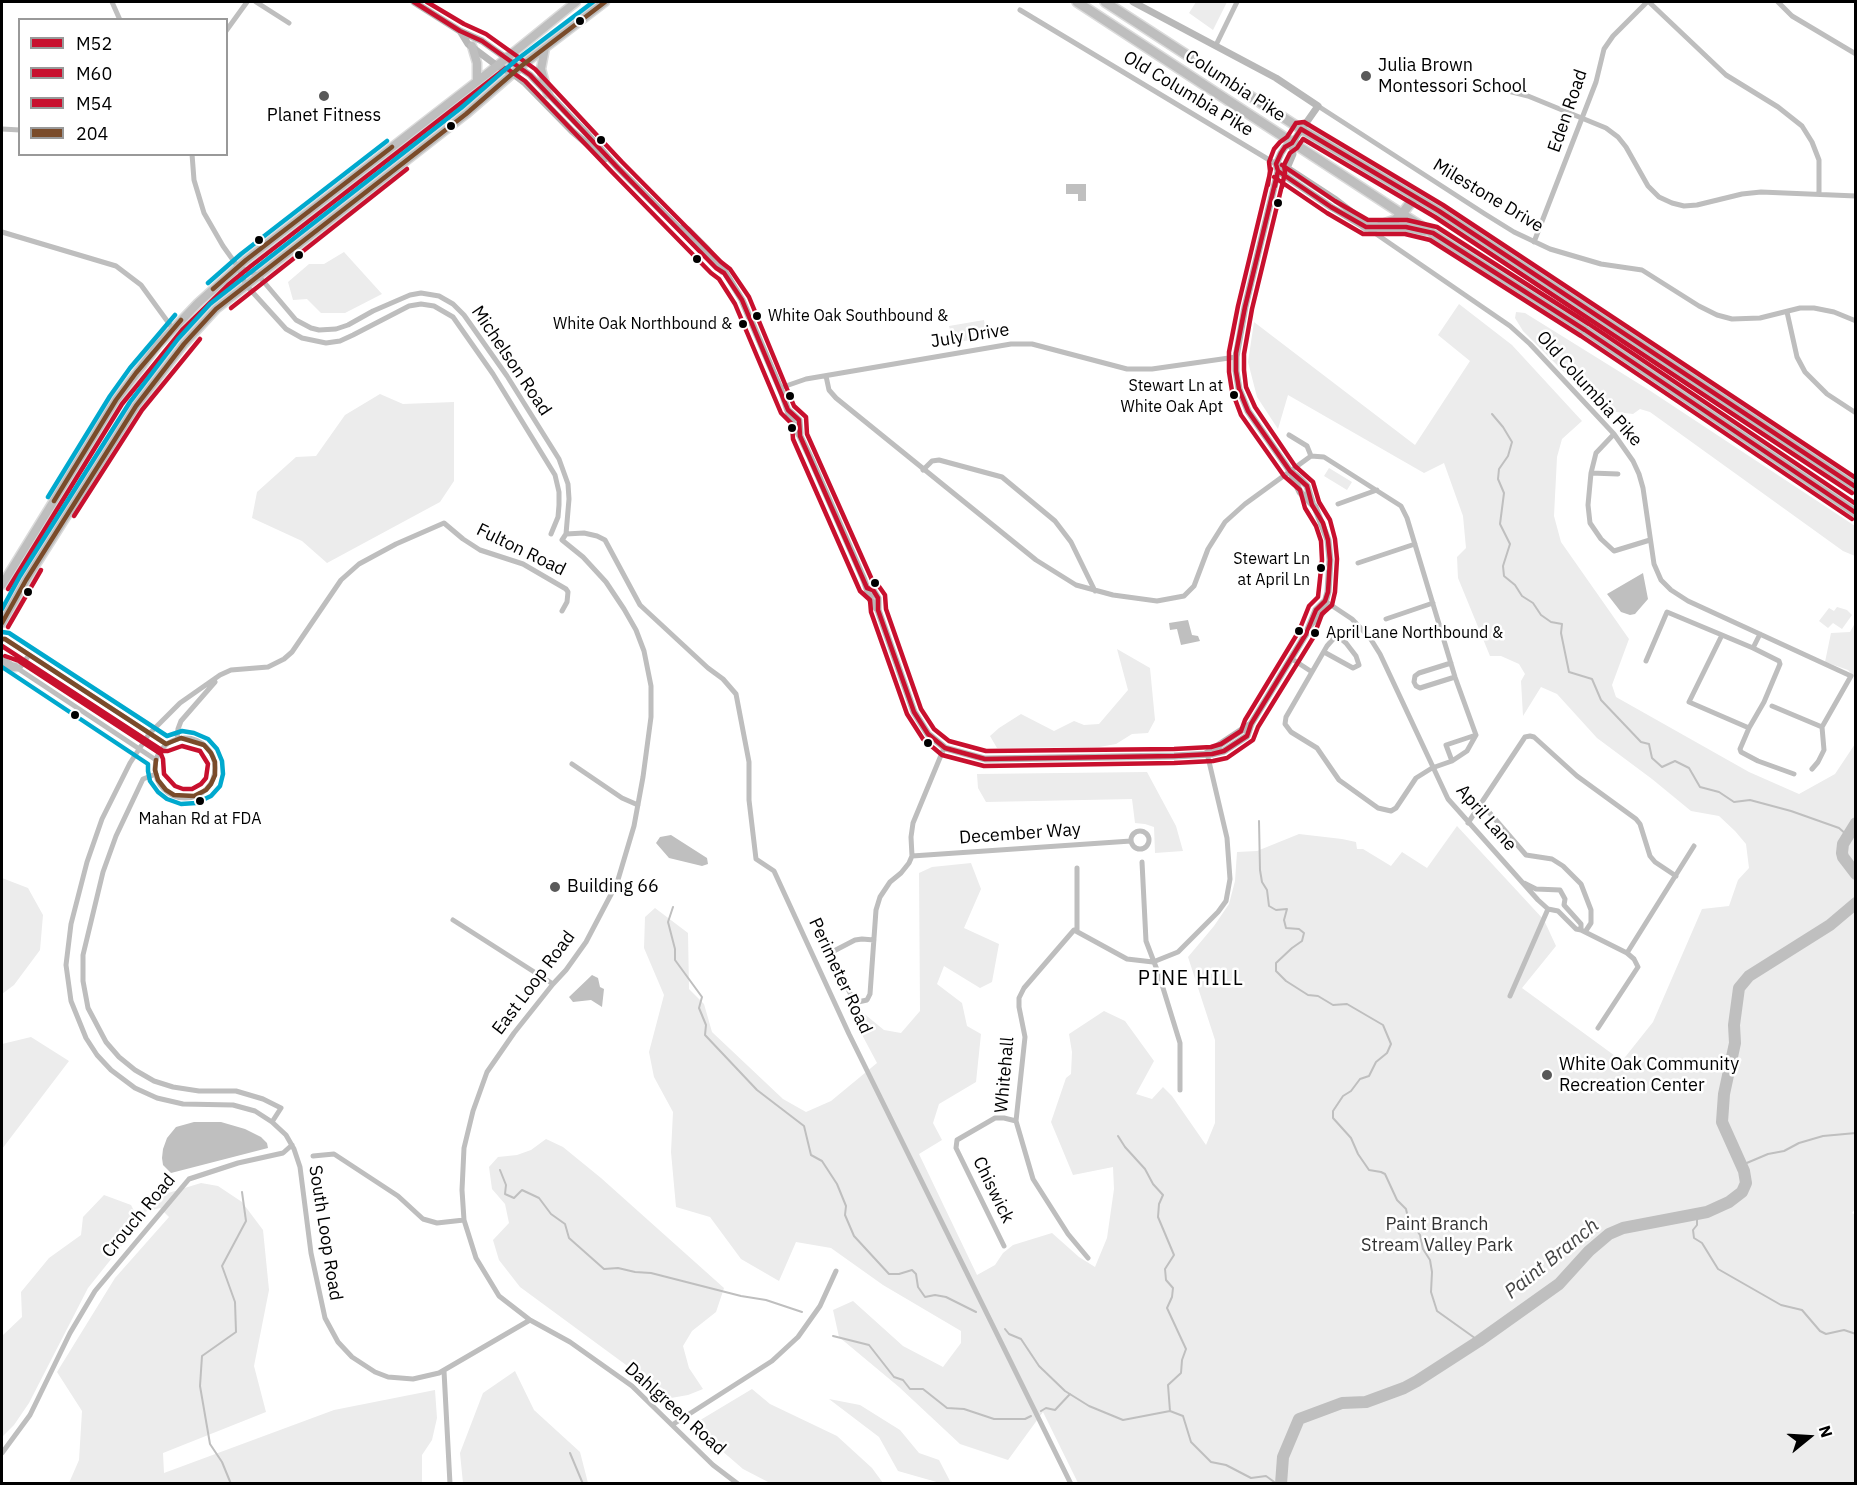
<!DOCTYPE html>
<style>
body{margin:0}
#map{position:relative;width:1857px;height:1485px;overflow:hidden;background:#fff;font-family:"IBM Plex Sans",sans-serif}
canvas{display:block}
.frame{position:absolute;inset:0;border:3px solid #000;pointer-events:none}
.legend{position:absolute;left:18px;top:18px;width:210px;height:138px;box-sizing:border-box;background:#fff;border:2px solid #999;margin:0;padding:8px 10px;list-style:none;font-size:18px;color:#000}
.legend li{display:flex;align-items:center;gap:12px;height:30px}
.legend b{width:30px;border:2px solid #999}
.north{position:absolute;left:1779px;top:1407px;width:60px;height:60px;-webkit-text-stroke:4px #fff;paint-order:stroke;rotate:72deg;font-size:16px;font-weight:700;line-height:24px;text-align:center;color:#000}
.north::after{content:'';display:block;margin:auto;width:21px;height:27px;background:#000;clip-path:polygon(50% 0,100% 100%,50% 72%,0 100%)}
</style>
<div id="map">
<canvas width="1857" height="1485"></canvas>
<div class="frame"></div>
<ul class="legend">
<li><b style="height:8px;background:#c8102e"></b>M52</li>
<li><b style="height:8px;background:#c8102e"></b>M60</li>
<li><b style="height:8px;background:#c8102e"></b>M54</li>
<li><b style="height:8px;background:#7a4b2a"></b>204</li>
</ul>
<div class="north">N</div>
</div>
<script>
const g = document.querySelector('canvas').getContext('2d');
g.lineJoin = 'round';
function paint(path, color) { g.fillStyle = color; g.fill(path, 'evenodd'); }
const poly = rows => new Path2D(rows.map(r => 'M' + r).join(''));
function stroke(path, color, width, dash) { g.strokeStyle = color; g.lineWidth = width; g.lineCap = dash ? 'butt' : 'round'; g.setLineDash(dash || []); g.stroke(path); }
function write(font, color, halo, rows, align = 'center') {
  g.font = font + ' "IBM Plex Sans",sans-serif'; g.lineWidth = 5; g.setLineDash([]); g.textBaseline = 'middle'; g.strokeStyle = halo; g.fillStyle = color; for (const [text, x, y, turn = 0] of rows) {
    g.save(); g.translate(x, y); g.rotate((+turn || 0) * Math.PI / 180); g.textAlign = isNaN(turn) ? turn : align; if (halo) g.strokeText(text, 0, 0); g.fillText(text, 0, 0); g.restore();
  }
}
const green = poly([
 [1196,2,1227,2,1213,30,1189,13],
 [344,252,382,294,345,313,321,313,307,299,293,300,288,282,309,264,324,264],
 [1459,304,1512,345,1582,421,1562,439,1557,457,1554,516,1561,542,1629,639,1612,685,1616,697,1749,772,1799,794,1835,774,1855,744,1856,1208,1852,1213,1856,1215,1855,1483,1078,1483,1043,1412,1008,1460,960,1444,899,1387,839,1337,833,1310,853,1301,903,1346,943,1367,961,1343,961,1331,883,1285,831,1248,796,1242,779,1281,741,1259,710,1217,676,1207,671,1152,673,1112,654,1077,649,1052,664,995,644,948,645,917,655,908,688,933,689,989,704,1004,712,1032,783,1099,806,1112,831,1101,877,1063,851,1014,862,1012,884,1030,901,1033,920,1011,919,873,932,867,971,863,981,889,964,928,999,944,992,982,980,988,944,966,937,984,962,1003,967,1026,981,1034,976,1082,939,1104,933,1123,942,1140,919,1154,977,1275,995,1265,1003,1253,1013,1245,1052,1233,1079,1257,1095,1267,1107,1238,1114,1189,1113,1167,1073,1175,1051,1122,1066,1078,1071,1074,1072,1052,1069,1034,1104,1011,1125,1021,1154,1061,1136,1094,1152,1099,1163,1087,1172,1096,1206,1145,1215,1123,1215,1040,1188,957,1214,926,1229,904,1235,881,1237,852,1257,851,1299,834,1342,839,1356,842,1357,849,1363,849,1391,866,1402,852,1427,868,1457,826,1544,920,1556,946,1522,988,1622,1061,1653,1022,1702,909,1729,906,1738,880,1749,868,1746,844,1735,831,1719,816,1691,811,1652,779,1597,738,1557,694,1541,687,1523,716,1521,681,1525,674,1519,664,1501,656,1490,656,1458,578,1457,557,1466,548,1463,516,1444,463,1424,473,1288,395,1278,429,1257,397,1248,362,1254,322,1415,445,1470,361,1438,335],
 [1516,312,1525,313,1649,390,1855,526,1855,556,1843,551,1650,412,1640,409,1633,414,1600,410,1582,390,1523,331,1515,318],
 [984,320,987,337,953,343,949,326],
 [380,394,403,404,454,402,454,481,440,502,327,563,302,541,252,518,257,492,296,457,316,456,345,415],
 [1329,468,1352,482,1347,490,1324,476],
 [1837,607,1847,610,1852,615,1842,629,1833,623,1828,628,1819,621,1829,608,1834,611],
 [1855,623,1855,678,1848,670,1825,662,1831,633,1850,632],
 [1117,649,1150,668,1155,720,1148,733,1132,734,1116,744,1099,747,997,748,990,736,999,728,1021,714,1054,731,1074,721,1084,725,1099,724,1128,690],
 [1147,772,1176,826,1183,851,1155,853,1154,827,1145,824,1135,823,1132,799,986,802,978,788,977,774],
 [2,878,28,888,43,915,40,950,14,985,2,994],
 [31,1037,69,1061,2,1149,2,1044],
 [546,1139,563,1147,601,1178,724,1288,716,1312,692,1331,683,1346,689,1368,703,1389,688,1395,671,1398,520,1287,499,1260,493,1240,509,1223,505,1204,492,1189,489,1167,498,1157,517,1155,531,1150],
 [201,1183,218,1186,242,1202,263,1230,269,1290,254,1366,266,1412,163,1453,164,1473,334,1410,435,1390,437,1418,432,1440,422,1455,422,1483,69,1483,79,1460,82,1411,57,1372,115,1278,169,1217,160,1208,144,1212,142,1201],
 [104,1195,131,1205,140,1223,88,1288,29,1403,14,1425,2,1437,2,1336,22,1317,21,1292,49,1258,81,1235,83,1217],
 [515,1371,534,1410,580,1452,588,1483,463,1483,460,1453,483,1393],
 [752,1389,770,1404,837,1436,872,1468,883,1483,770,1483,743,1469,692,1425],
 [829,1399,860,1405,900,1430,919,1453,939,1460,951,1483,940,1483,898,1471,879,1437]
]);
const water = poly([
 [1066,184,1086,184,1086,201,1078,201,1078,194,1066,194],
 [1643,573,1648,599,1635,614,1630,615,1621,612,1607,594],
 [1188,620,1192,635,1198,636,1200,641,1181,645,1177,629,1170,630,1169,623],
 [671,835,707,858,708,864,702,866,669,858,656,843,660,837],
 [592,975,598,978,600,987,604,989,602,1007,591,1000,573,1002,569,997],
 [194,1122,221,1122,245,1129,261,1137,267,1143,268,1148,171,1173,163,1165,162,1158,163,1149,167,1138,176,1127]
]);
const stream = poly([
 [1492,414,1503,427,1512,442,1508,456,1499,469,1498,479,1504,493,1500,524,1510,544,1503,566,1504,576,1515,585,1522,596,1533,603,1541,615,1551,622,1562,624,1561,633,1569,672,1592,679,1601,700,1641,742,1649,744,1652,758,1662,767,1675,761,1689,768,1700,787,1719,792,1734,802,1750,800,1791,811,1839,828,1847,835],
 [1259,821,1260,870,1262,882,1267,890,1269,906,1276,910,1287,909,1284,920,1286,928,1299,929,1304,933,1302,941,1292,948,1276,963,1276,971,1286,981,1308,995,1318,996,1333,1005,1347,1004,1383,1025,1391,1044,1387,1053,1376,1062,1369,1076,1360,1079,1351,1091,1343,1096,1333,1111,1333,1118,1351,1138,1358,1154,1369,1170,1381,1172,1385,1174,1397,1200,1406,1209,1408,1218,1420,1235,1423,1249,1430,1260,1432,1272,1431,1292,1437,1311,1479,1341],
 [673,907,668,922,675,949,675,960,702,997,699,1008,706,1025,705,1035,757,1090,804,1126,811,1155,822,1161,837,1184,846,1206,845,1215,854,1236,889,1274,899,1274,912,1270,916,1274,918,1287,925,1297,935,1295,946,1297,976,1312],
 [1118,1136,1125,1147,1145,1169,1153,1184,1163,1195,1159,1204,1158,1217,1174,1255,1165,1269,1166,1280,1173,1288,1172,1297,1167,1308,1186,1349,1182,1360,1181,1373,1168,1385,1170,1411],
 [1742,1165,1768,1154,1784,1151,1799,1143,1823,1136,1856,1133],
 [500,1170,506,1185,505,1194,514,1198,522,1190,539,1198,551,1214,565,1224,569,1238,604,1269,618,1268,635,1272,651,1273,741,1296,766,1300,802,1312],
 [1697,1214,1697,1225,1693,1230,1694,1238,1702,1243,1718,1269,1781,1305,1802,1310,1820,1331,1826,1334,1844,1330,1856,1334],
 [1005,1329,1009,1334,1021,1339,1039,1366,1065,1391,1089,1406,1123,1420,1170,1411,1183,1416,1191,1442,1211,1462,1226,1465,1251,1478,1266,1476,1277,1484],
 [833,1336,869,1345,894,1377,903,1380,910,1389,923,1389,947,1408,964,1409,994,1419,1025,1419,1031,1416],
 [1041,1411,1046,1408,1055,1410,1070,1394],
 [570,1453,583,1484],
 [231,1484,222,1462,210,1444,200,1386,202,1356,236,1332,235,1302,222,1266,246,1221,242,1192]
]);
const river = poly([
 [1856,823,1843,844,1842,853,1843,857,1856,874],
 [1281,1484,1283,1457,1299,1419,1342,1403,1366,1402,1404,1388,1417,1381,1479,1341,1559,1284,1589,1251,1609,1234,1623,1228,1707,1212,1729,1202,1742,1192,1746,1183,1744,1171,1722,1122,1724,1094,1735,1043,1734,1025,1739,988,1749,976,1830,925,1856,903]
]);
const street = poly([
 [112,2,120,20],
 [256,2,289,23],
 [1649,2,1726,75,1778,107,1802,126,1812,142,1819,160,1819,193],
 [1778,2,1792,16,1856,54],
 [1020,10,1276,164],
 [226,31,247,2],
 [1216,45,1237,2],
 [1474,88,1508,91,1528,96,1606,128,1618,137,1626,147,1648,186,1659,197,1672,203,1684,206,1697,205,1742,194,1761,192,1856,196],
 [1318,106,1485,214,1514,232,1550,249,1601,264,1642,270,1699,306,1717,315,1732,319,1760,318,1800,308,1814,308,1834,312,1856,321],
 [2,129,20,130],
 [192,154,194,180,204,213,223,246,238,267,246,285,286,329,302,338,326,343,340,341,353,335,409,306,421,304,434,306,453,317,493,374,555,475,559,492,559,505,558,517,551,534],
 [1369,229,1510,326,1530,344,1614,434,1633,461,1639,474,1643,488,1654,564,1661,580,1671,590,1688,601,1851,676,1822,727,1772,706],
 [2,232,116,266,141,285,173,329],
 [1534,242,1596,82,1604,49,1613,36,1647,2],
 [238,267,258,275,296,320,311,328,319,330,336,329,348,325,373,311,410,295,421,293,439,296,453,304,464,315,507,376,559,459,568,484,569,499,566,534,562,540,583,557,606,582,624,609,636,630,644,651,651,686,651,717,643,777,634,826,617,883,586,942,566,970,553,984,514,1033,487,1072,473,1111,464,1148,462,1190,464,1220,476,1258,499,1296,530,1320,439,1373,413,1379,388,1377,375,1372,352,1357,338,1342,325,1318,311,1253,300,1167,294,1149,286,1135,272,1122,255,1111,233,1105,183,1104,157,1098,135,1088,111,1070,97,1055,86,1038,71,1001,66,965,71,924,87,862,102,819,130,763,149,734,180,703,220,675,231,670,268,667,284,659,292,652,341,580,359,564,396,544,444,523,463,539,480,550,523,564,566,589,568,592,567,602,562,611],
 [1787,312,1797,357,1805,372,1827,394,1856,413],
 [826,376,829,390,836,398,1036,560,1076,585,1113,595,1157,601,1184,596,1194,586,1208,549,1225,522,1245,504,1311,456,1324,457,1401,506,1407,518,1455,677,1476,735,1467,751,1452,761,1432,768,1416,778,1396,808,1391,811,1378,808,1339,780,1317,748,1291,732,1285,724,1286,717,1327,646,1334,638,1339,637,1346,643,1356,656,1359,665,1353,668,1324,652],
 [780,388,806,379,1011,344,1032,344,1127,369,1152,369,1236,357],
 [1614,434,1596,453,1591,473,1588,505,1590,523,1601,539,1614,551,1650,540],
 [1289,435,1307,446,1311,456],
 [923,470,932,461,939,460,1002,477,1055,521,1071,542,1095,591],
 [1591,473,1618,474],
 [1338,504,1377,490],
 [566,534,584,533,597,536,605,540,640,605,708,668,723,679,736,694,749,762,749,800,756,859,774,871,849,1034,1071,1484],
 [1358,563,1415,544],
 [1325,601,1352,619,1370,638,1380,654,1448,799,1538,900,1548,909],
 [1386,619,1433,603],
 [1722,635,1753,648,1779,661,1780,664,1764,702,1749,728,1689,702,1722,635],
 [2,639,5,639,166,744],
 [1753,648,1760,634],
 [2,658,156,760],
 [1292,659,1312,672],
 [1646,661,1667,612,1722,635],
 [1451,663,1419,673,1415,676,1414,682,1416,686,1420,688,1455,677],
 [19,669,29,655],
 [1749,728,1740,749,1741,752,1758,761,1794,774],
 '155 768a30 30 0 1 1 60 0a30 30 0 1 1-60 0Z',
 [177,739,178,729,181,721,215,682],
 [1452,761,1446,745,1476,735],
 [572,764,622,798,638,805],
 [1812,769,1818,762,1824,750,1822,727],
 [156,774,143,779,116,836,103,872,83,955,83,981,88,1008,106,1042,119,1057,135,1070,154,1081,173,1087,199,1091,236,1091,263,1099,281,1108,272,1122],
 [1482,804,1526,855,1552,859,1563,866,1581,884,1591,910,1591,923,1585,932],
 [1468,823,1525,737,1530,736,1534,737,1577,776,1636,819,1640,824,1650,856,1655,862,1676,876],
 '1131 840a9 9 0 1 1 18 0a9 9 0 1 1-18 0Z',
 [912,856,1131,841],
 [1142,862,1146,941,1159,975,1180,1043,1180,1090],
 [1077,868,1077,931],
 [1524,883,1536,889,1560,890,1565,899,1564,905,1581,924,1581,930],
 [1548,909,1558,911,1576,929,1581,930,1627,953,1634,959,1638,967,1598,1028],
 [453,920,553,984],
 [874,940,862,939,855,940,830,953,853,999,858,1002,867,1000,870,994,876,910,880,897,890,882,901,873,909,863,912,856,911,837,913,823,944,748],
 [1627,953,1694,846],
 [1510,996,1548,909],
 [313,1156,334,1154,398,1196,423,1219,437,1223,464,1220],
 [1004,1246,956,1148,957,1140,995,1118,1004,1118,1016,1121],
 [1088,1258,1068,1234,1033,1179,1016,1121,1025,1037,1019,1007,1019,998,1024,988,1074,930,1127,959,1153,962,1178,952,1218,912,1226,901,1230,879,1227,838,1207,753],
 [530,1320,570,1342,632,1386,713,1465,738,1484],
 [444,1371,450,1484],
 [672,1425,772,1361,798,1337,820,1306,836,1271],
 [2,1453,30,1415,70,1333,95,1291,189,1179,238,1163,283,1153,292,1145]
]);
const secondary = poly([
 [414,2,460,31,482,41,530,75,589,136,617,167,722,271],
 [1133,2,1276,78,1318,106,1292,143,1285,147,1281,153,1276,164,1278,171,1245,307,1236,357,1236,371,1239,389,1248,411,1290,471,1300,492,1315,507,1328,540,1330,560,1328,592,1322,613,1310,625],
 [460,31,468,44,496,65,512,73,525,83,572,131,605,159],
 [1276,164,1287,168,1336,200,1357,216,1366,227],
 [1287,168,1293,154,1292,143],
 [1278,171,1331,207,1363,226],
 [679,228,688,230,707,249,720,264,742,300,782,393,792,423,800,436,810,457,864,580,871,601,878,610],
 [788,410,799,420,800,433],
 [1290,471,1298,477,1307,486,1312,502],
 [867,588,873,590,878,598,878,610,914,712,928,734,945,748,985,759,1174,756,1212,754,1224,751,1247,736,1251,724,1306,634,1316,610,1325,601],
 [1207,753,1251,724]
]);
const primary = poly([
 [472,46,477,63,477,81],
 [545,48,541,69,548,94],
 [2,585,116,400,158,345,198,303,246,260,488,73,576,2],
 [2,623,26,580,136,406,184,344,216,309,466,114,520,67,605,2],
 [2,663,11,667,15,667]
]);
const highway = poly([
 [1077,2,1402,214,1585,330,1856,513],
 [1105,2,1301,129,1439,211,1856,487],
 [1381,225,1395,220,1402,214,1415,197],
 [1366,227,1406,227,1425,231]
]);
const bus1 = poly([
 [414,2,460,31,482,41,530,75,617,167,716,268,724,273,742,300,788,410,799,420,800,436,867,588,873,590,878,598,878,610,914,712,928,734,945,748,985,759,1174,756,1212,754,1224,751,1247,736,1251,724,1306,634,1316,610,1325,601,1328,592,1330,560,1328,540,1323,523,1312,505,1307,486,1290,471,1248,411,1239,389,1236,371,1236,353,1245,307,1278,171],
 [1301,129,1439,211,1856,487],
 [1278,171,1331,207,1366,227],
 [1275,186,1278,171,1276,164,1281,153,1285,147,1292,143,1301,129],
 [1366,227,1406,227,1433,233,1585,330,1856,513]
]);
const bus2 = poly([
 [1274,177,1327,213,1363,234,1405,234,1430,240,1581,336,1852,519],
 [1282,187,1285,172,1284,165,1290,153,1297,148,1303,139,1435,217,1852,493],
 [231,308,407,169],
 [74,516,142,410,200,339],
 [8,589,122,404,183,329,228,285,251,266,506,68,525,81,612,172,711,273,719,279,735,304,781,413,792,424,793,439,860,591,870,600,871,612,907,714,923,739,942,755,984,766,1174,763,1213,761,1227,758,1253,740,1258,727,1313,638,1322,614,1332,605,1335,592,1337,559,1335,539,1330,520,1319,502,1313,482,1295,466,1255,407,1246,387,1244,370,1244,354,1252,309,1285,173],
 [8,627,41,570]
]);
const bus3 = poly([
 [427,2,464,24,486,34,535,69,622,162,721,262,730,269,749,297,794,406,806,417,807,434,873,582,878,585,885,595,886,609,921,709,934,729,949,741,986,751,1174,749,1211,747,1221,744,1241,731,1245,720,1299,631,1309,606,1318,597,1322,560,1321,541,1316,526,1305,508,1300,490,1284,476,1241,415,1232,391,1229,372,1229,352,1238,306,1271,169],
 [1282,165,1335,201,1368,220,1407,220,1437,227,1589,324,1856,504],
 [1268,185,1270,171,1269,162,1274,149,1280,142,1287,137,1296,123,1304,122,1443,205,1856,478]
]);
const bus4 = poly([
 [213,289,246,260,392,147],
 [54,501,116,400,136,373,181,320],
 [2,623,26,580,136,406,184,344,216,309,466,114,520,67,605,2],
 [2,639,5,639,166,744],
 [156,760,155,770,158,780,166,790,174,795,194,796,206,790,211,784,215,775,215,762,211,753,204,745,181,738,166,744]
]);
const bus5 = poly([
 [208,283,241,254,387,141],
 [48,497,110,396,130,368,175,315],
 [2,609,20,576,130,402,178,339,210,304,461,108,515,61,593,2],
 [2,667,148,764,148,771,150,781,158,792,167,799,181,804,196,803,211,796,220,786,223,774,222,761,217,749,208,739,194,733,182,731,167,736,9,633,2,632]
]);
const bus6 = poly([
 [2,646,163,751,168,751,182,746,200,751,208,764,206,778,201,784,192,789,183,789,175,786,164,774,163,759,161,754,19,661,5,656]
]);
const markers = [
 [580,21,5,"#000"],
 [1366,76,6,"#595959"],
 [324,96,6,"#595959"],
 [451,126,5,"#000"],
 [601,140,5,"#000"],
 [1278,203,5,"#000"],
 [259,240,5,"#000"],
 [299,255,5,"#000"],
 [697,259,5,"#000"],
 [757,316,5,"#000"],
 [743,324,5,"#000"],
 [1234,395,5,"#000"],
 [790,396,5,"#000"],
 [792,428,5,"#000"],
 [1321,568,5,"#000"],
 [875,583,5,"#000"],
 [28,592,5,"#000"],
 [1299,631,5,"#000"],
 [1315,633,5,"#000"],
 [75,715,5,"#000"],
 [928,743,5,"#000"],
 [200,801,5,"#000"],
 [555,887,6,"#595959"],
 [1547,1075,6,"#595959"]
];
const busNames = [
 ["White Oak Southbound &",768,316,"left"],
 ["White Oak Northbound &",732,324],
 ["Stewart Ln at",1223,386],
 ["White Oak Apt",1223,407],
 ["Stewart Ln",1310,559],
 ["at April Ln",1310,580],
 ["April Lane Northbound &",1326,633,"left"],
 ["Mahan Rd at FDA",200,819,"center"]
];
const poiNames = [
 ["Julia Brown",1378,66],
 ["Montessori School",1378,87],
 ["Planet Fitness",324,116,"center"],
 ["Building 66",567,887],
 ["White Oak Community",1559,1065],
 ["Recreation Center",1559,1086]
];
const streetNames = [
 ["Columbia Pike",1235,86,33],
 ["Old Columbia Pike",1188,94,31],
 ["Eden Road",1568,111,-71],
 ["Milestone Drive",1488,196,31],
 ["July Drive",970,336,-9],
 ["Michelson Road",511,361,56],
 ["Old Columbia Pike",1589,389,48],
 ["Fulton Road",521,550,26],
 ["April Lane",1486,818,49],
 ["December Way",1020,834,-4],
 ["Perimeter Road",840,976,65],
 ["East Loop Road",534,983,-53],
 ["Whitehall",1005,1075,-85],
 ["Chiswick",993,1190,64],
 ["Crouch Road",139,1216,-50],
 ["South Loop Road",325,1233,81],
 ["Dahlgreen Road",675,1409,42]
];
const parkNames = [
 ["Paint Branch",1437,1225],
 ["Stream Valley Park",1437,1246]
];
const neighbourhoodNames = [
 ["PINE HILL",1191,979]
];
const waterNames = [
 ["Paint Branch",1552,1259,-39]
];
paint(green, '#ececec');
paint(water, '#bfbfbf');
stroke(stream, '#bfbfbf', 2);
stroke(river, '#bfbfbf', 12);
stroke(primary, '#dbdbdb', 11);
stroke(highway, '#dbdbdb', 12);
stroke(street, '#bebebe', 5);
stroke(secondary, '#b8b8b8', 7);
stroke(primary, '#bebebe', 8);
stroke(highway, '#bebebe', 9);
stroke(bus1, '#c8102e', 4.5);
stroke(bus2, '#c8102e', 4.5);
stroke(bus3, '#c8102e', 4.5);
stroke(bus4, '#7a4b2a', 4.5);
stroke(bus5, '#00a9ce', 4.5);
stroke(bus6, '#c8102e', 4.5);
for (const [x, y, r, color] of markers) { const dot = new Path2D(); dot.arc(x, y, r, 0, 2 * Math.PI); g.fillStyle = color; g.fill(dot); stroke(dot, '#fff', 2); }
write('16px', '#000', '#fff', busNames, 'right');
write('18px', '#000', '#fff', poiNames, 'left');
write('18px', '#000', '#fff', streetNames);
write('18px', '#333', '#fff', parkNames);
g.letterSpacing = '1.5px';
write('20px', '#000', '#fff', neighbourhoodNames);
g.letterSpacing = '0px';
write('italic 20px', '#444', '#fff', waterNames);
</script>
